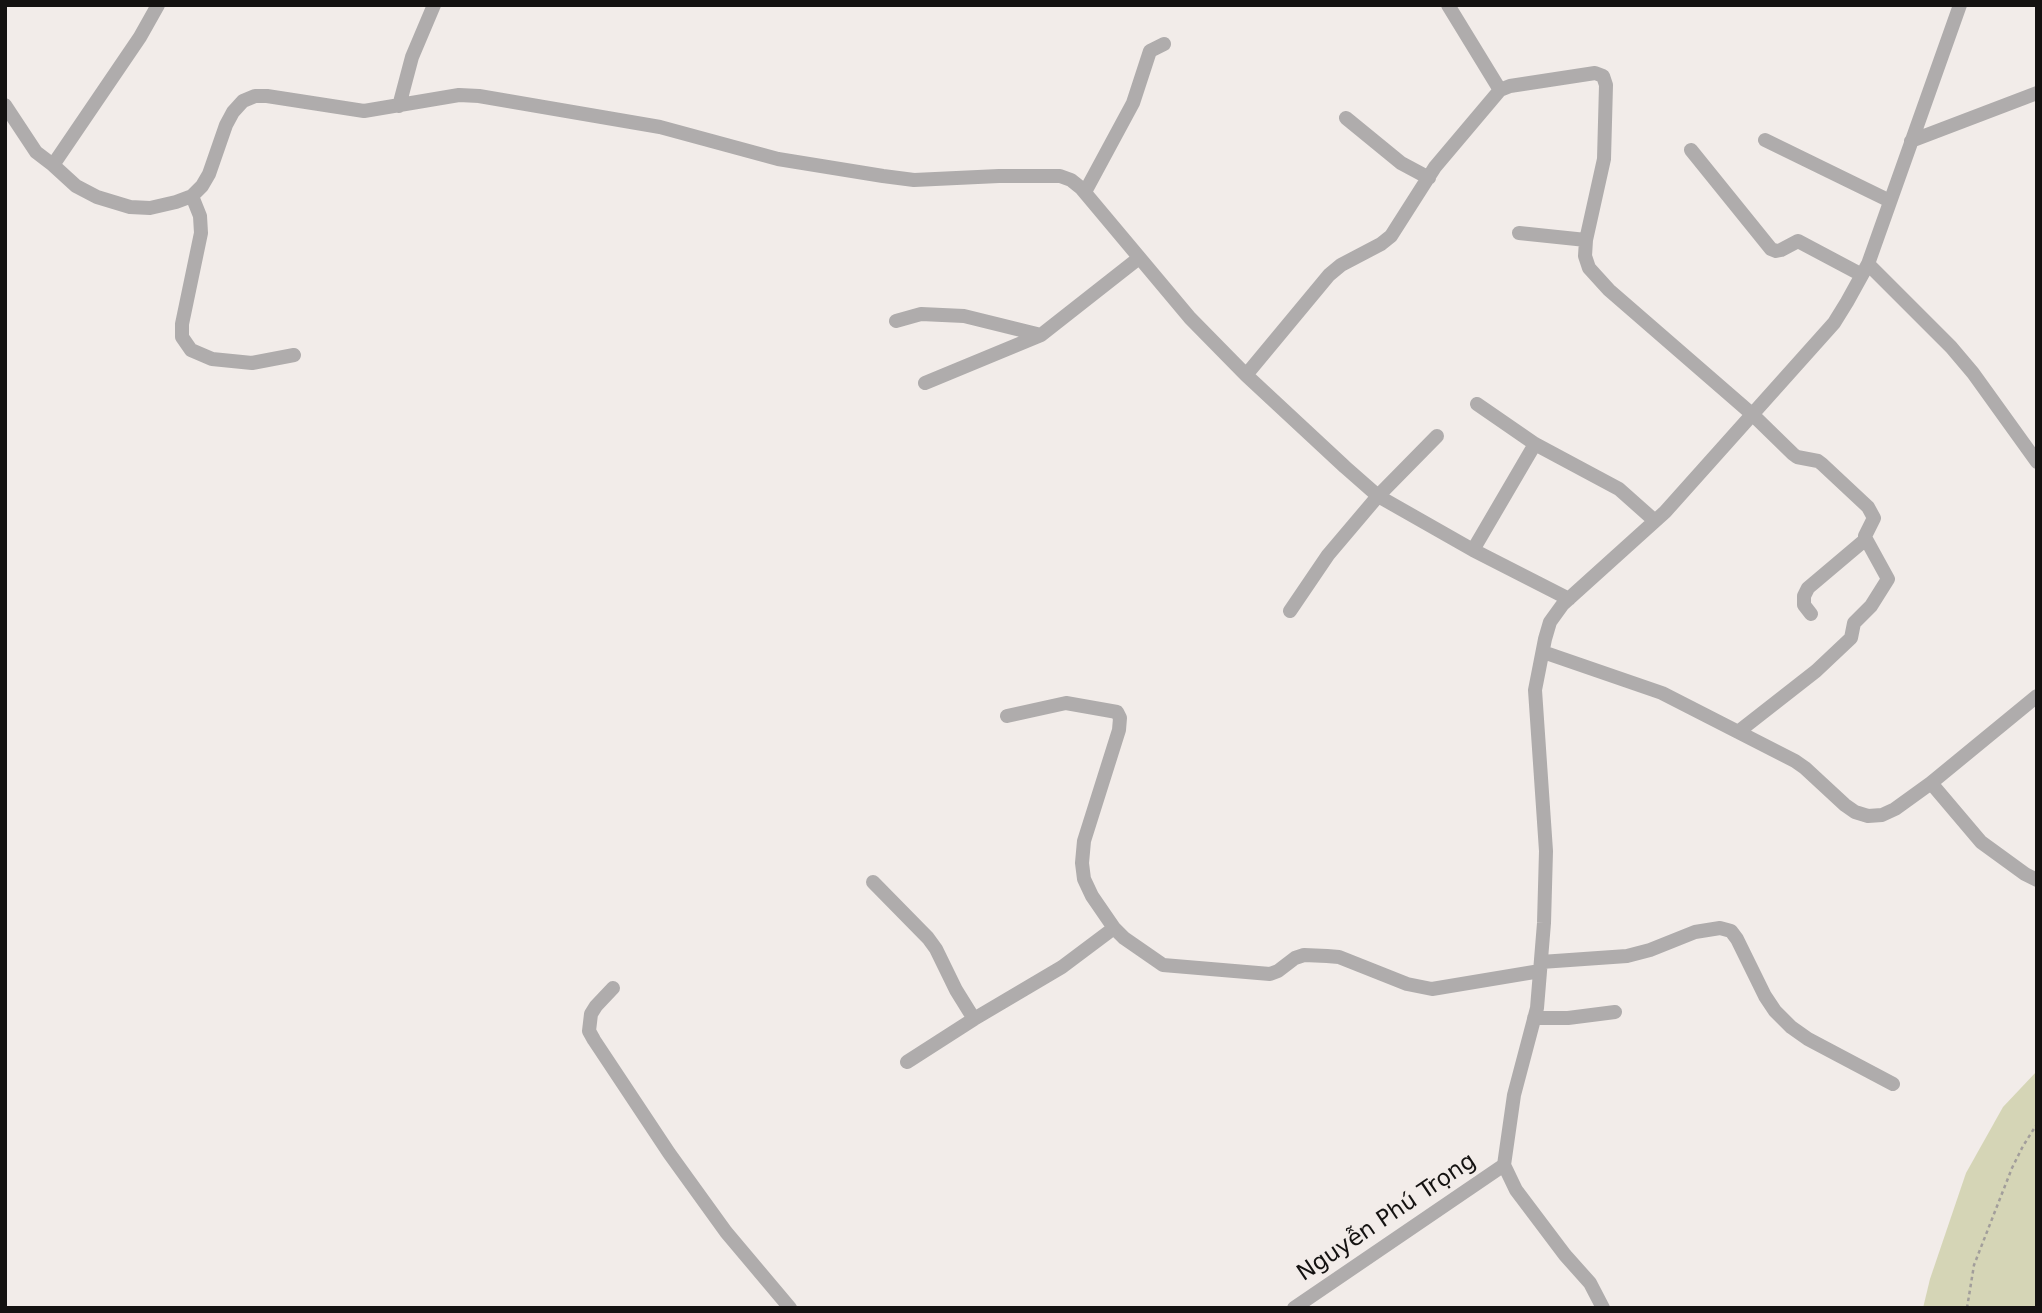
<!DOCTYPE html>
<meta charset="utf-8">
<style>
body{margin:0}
#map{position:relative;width:2042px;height:1313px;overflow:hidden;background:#f2ece9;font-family:"DejaVu Sans",sans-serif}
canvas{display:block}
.frame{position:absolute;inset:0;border:7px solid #141211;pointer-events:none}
</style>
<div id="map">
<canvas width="2042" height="1313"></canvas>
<div class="frame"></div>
</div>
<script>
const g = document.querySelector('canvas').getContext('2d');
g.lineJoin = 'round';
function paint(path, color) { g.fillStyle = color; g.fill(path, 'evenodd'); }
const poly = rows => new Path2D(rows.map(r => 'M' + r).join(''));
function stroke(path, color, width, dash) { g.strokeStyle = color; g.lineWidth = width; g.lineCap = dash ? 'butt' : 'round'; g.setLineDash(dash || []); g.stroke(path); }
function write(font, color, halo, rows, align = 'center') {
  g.font = font + ' "DejaVu Sans",sans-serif'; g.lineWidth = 7; g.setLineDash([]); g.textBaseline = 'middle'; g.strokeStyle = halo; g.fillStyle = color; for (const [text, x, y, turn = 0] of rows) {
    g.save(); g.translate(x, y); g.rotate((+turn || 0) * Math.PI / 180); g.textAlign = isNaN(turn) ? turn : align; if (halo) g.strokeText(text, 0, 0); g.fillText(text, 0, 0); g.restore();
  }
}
const green = poly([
 [2037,1071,2037,1308,1923,1308,1930,1279,1966,1173,2003,1107]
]);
const path = poly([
 [1967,1308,1974,1265,2012,1168,2023,1146,2037,1124]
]);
const minor = poly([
 [1448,5,1500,90],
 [5,105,36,152,53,165,140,37,158,5],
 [399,106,412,57,434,5],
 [1346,118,1401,163,1429,178],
 [1765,140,1890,201],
 [1911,141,2037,93],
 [1691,150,1771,249,1776,251,1781,250,1798,241,1862,275],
 [53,165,76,186,97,197,130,207,150,208,176,202,192,196,202,186,209,174,226,125,233,112,243,101,255,96,267,96,364,111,459,95,479,96,660,127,778,159,883,176,914,180,999,176,1060,176,1071,180,1081,188,1190,318,1246,375,1345,467,1378,496,1473,550,1569,599],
 [1085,192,1133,103,1150,51,1164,44],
 [192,196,200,216,201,233,182,324,182,337,191,350,212,359,252,363,294,355],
 [1586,240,1585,256,1589,268,1609,290,1753,415,1793,454,1797,457,1818,461,1822,464,1868,507,1874,518,1865,536,1866,539],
 [1868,264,1951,347,1973,373,2037,462],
 [896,321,921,314,964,316,1041,335],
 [1246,375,1329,275,1341,265,1381,244,1391,236,1435,167,1500,90,1510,86,1595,73,1603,76,1606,85,1604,159,1586,240,1519,233],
 [925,383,1041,335,1139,258],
 [1477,404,1535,444,1619,489,1655,521],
 [1473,550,1535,444],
 [1290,611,1328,555,1378,496,1437,436],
 [1543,652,1662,693,1795,761,1805,768,1845,805,1855,812,1868,816,1882,815,1895,809,1931,783,2037,696],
 [1007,716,1066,703,1117,712,1120,718,1119,730,1084,841,1082,863,1084,879,1092,896,1114,928,1124,938,1163,965,1270,974,1278,971,1295,958,1304,955,1327,956,1339,957,1407,984,1432,989,1540,971],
 [1738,732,1816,671,1851,638,1854,623,1871,606,1888,579,1866,539,1808,588,1804,596,1804,605,1811,614],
 [1931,783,1981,842,2025,874,2037,880],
 [873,882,928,938,936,949,956,990,974,1019],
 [1541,962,1627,956,1650,950,1695,932,1720,928,1731,931,1737,939,1765,996,1775,1011,1791,1027,1808,1039,1893,1084],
 [613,988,596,1006,591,1014,589,1031,594,1040,669,1153,726,1232,790,1308],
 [1534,1018,1568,1018,1615,1012],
 [907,1062,974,1019,1062,967,1114,928],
 [1294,1308,1504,1165],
 [1603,1308,1590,1283,1565,1255,1516,1190,1504,1165,1514,1095,1537,1008,1544,923,1546,851,1535,690,1545,639,1550,622,1563,604,1665,512,1834,323,1847,302,1868,264,1960,5]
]);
const streetNames = [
 ["Nguyễn Phú Trọng",1387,1218,-34]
];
paint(green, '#d5d5b6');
stroke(path, '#a29e9b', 2.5, [3.5, 3.5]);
stroke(minor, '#afacac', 14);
write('23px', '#141211', '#f2ece9', streetNames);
</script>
